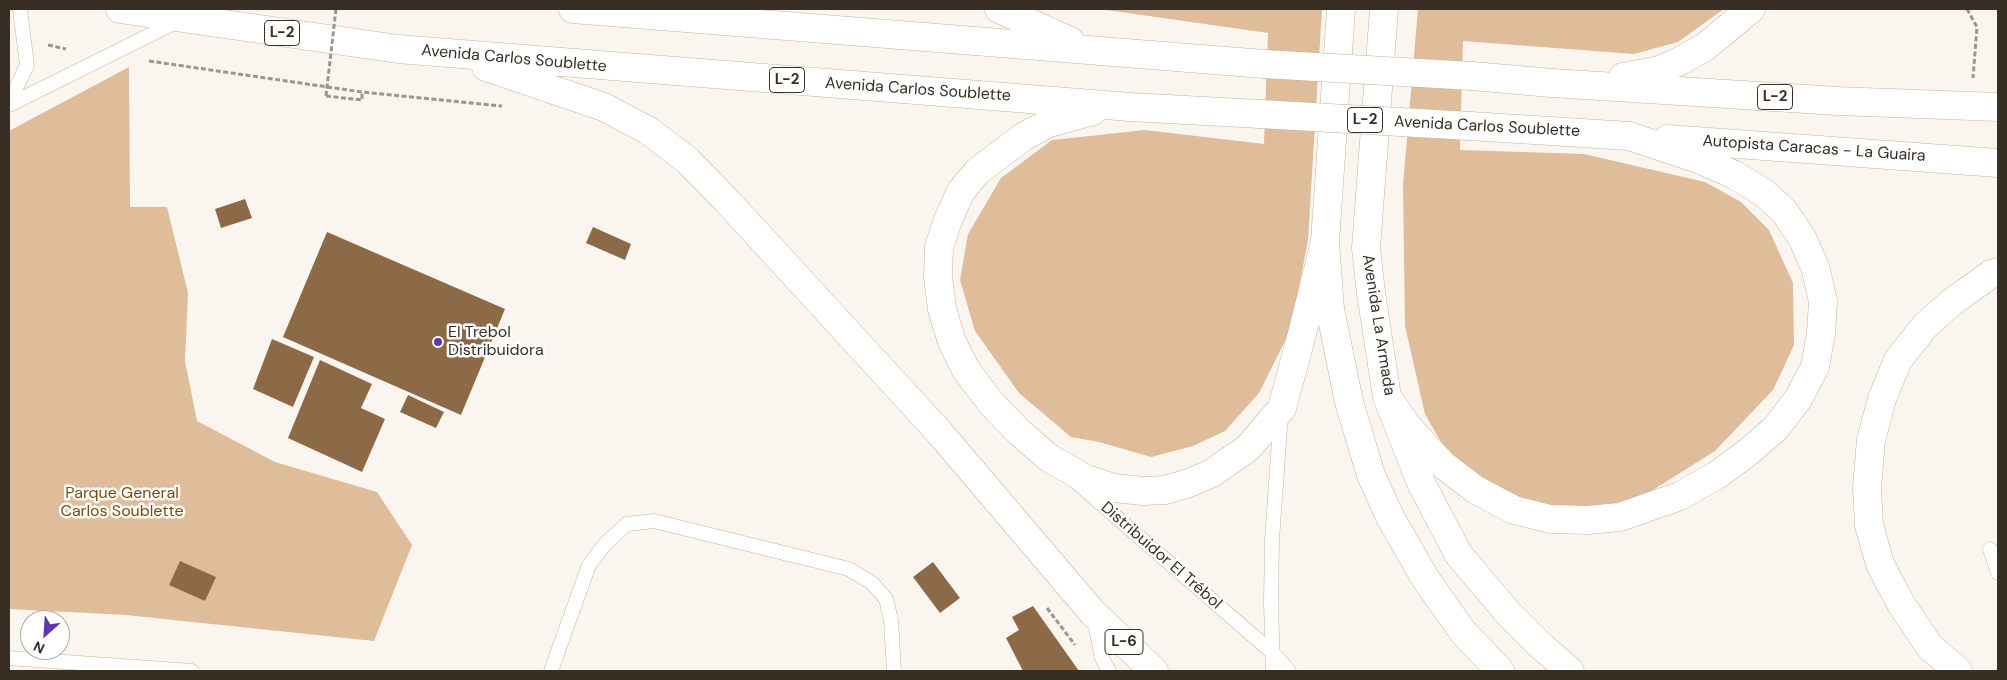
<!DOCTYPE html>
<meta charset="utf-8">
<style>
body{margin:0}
#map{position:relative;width:2007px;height:680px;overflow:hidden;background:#fbf5f0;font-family:"DM Sans",sans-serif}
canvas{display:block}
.frame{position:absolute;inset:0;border:10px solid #392e24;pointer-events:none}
.north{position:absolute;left:20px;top:610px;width:50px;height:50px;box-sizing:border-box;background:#fff;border:1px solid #b0aba7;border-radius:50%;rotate:206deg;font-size:14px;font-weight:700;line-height:20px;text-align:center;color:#392e24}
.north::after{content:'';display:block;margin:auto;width:18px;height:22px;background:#5e38b0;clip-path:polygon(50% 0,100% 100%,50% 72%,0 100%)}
</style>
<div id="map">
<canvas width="2007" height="680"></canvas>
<div class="frame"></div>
<div class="north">N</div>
</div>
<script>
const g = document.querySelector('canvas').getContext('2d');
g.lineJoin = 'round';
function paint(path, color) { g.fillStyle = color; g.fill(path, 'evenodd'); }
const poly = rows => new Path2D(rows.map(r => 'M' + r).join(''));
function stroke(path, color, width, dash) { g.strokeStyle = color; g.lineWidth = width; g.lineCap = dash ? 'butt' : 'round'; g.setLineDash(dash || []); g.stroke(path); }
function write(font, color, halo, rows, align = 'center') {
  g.font = font + ' "DM Sans",sans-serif'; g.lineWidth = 5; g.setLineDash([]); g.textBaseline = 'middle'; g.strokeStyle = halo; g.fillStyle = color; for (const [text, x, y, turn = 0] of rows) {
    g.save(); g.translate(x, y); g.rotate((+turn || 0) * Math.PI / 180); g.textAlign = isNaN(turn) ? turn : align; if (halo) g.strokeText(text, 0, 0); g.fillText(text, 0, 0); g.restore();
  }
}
const green = poly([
 [1100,9,1322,9,1308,240,1291,329,1259,393,1225,431,1193,446,1151,457,1099,442,1071,437,1019,393,975,331,960,280,968,234,1001,178,1052,140,1145,130,1264,144,1268,33],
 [1418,9,1724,9,1678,42,1634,54,1463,41,1460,150,1584,154,1705,182,1741,202,1769,230,1793,283,1794,345,1773,390,1715,451,1637,500,1582,513,1507,501,1453,463,1425,414,1405,326,1403,185],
 [129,67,130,207,167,207,188,293,185,361,197,421,275,462,377,492,412,545,374,641,126,615,9,609,9,131]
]);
const building = poly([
 [245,199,252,218,221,228,215,209],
 [593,227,631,244,625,260,586,243],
 [327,232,505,309,461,415,283,337],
 [272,339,314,357,293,407,253,389],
 [320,360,372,384,361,408,385,419,362,472,288,438],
 [408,395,444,412,436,428,400,412],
 [180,561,216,577,205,601,169,585],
 [933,562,960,598,940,613,913,577],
 [1033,606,1079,671,1023,671,1006,638,1019,630,1012,617]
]);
const path = poly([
 [1967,9,1977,27,1973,78],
 [48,45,66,49],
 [149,61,362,92,502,106],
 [326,96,362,100,362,92],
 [1047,608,1075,645]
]);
const service = poly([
 [9,103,27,65,20,9],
 [9,105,178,21],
 [1076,482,1273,653,1289,671],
 [1990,549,1998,573],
 [1094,618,1102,658,1109,671],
 [9,658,192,671],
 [551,671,589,565,606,543,627,524,654,521,849,569,872,583,886,599,891,620,894,671],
 [1273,671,1271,602,1272,540,1281,413]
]);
const secondary = poly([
 [1341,9,1325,242,1330,309,1349,402,1371,475,1390,517,1425,578,1463,632,1500,671],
 [1384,9,1366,248,1371,293,1387,397,1422,485,1459,555,1509,614,1540,645,1570,671]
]);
const primary = poly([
 [120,9,398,49,1130,107,1260,114],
 [573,9,1264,64],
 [999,9,1070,41],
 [486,67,604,107,649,131,687,160,727,201,939,432,1093,613,1154,671],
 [1472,76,1552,83],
 [1093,111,1049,123,1023,137,978,171,961,191,948,220,939,247,938,277,942,309,952,342,966,370,991,403,1019,432,1049,458,1086,479,1114,488,1143,491,1165,490,1189,483,1212,473,1248,448,1282,408,1302,334,1325,242],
 [1470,126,1629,136]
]);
const trunk = poly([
 [1623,77,1660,70,1682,60,1705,47,1751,9],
 [1552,83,1837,101,1998,107],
 [1668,139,1998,163],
 [1387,397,1408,427,1442,464,1476,490,1514,510,1550,519,1588,520,1620,517,1680,496,1717,475,1747,453,1776,428,1798,399,1815,367,1821,333,1823,301,1815,267,1802,238,1784,211,1764,193,1735,175,1698,159,1629,136],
 [1958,671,1930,647,1901,604,1880,564,1869,525,1867,488,1871,440,1882,399,1898,360,1925,326,1952,302,1991,274,1998,272]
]);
const pathBridge = poly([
 [326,96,336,9]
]);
const primaryBridge = poly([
 [1264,64,1472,76],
 [1260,114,1470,126]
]);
const markers = [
 [438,342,5,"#5e38b0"]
];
const shields = [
 [282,33,35],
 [787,80,35],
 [1775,97,35],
 [1365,120,35],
 [1124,642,38]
];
const shieldNames = [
 ["L-2",282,33],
 ["L-2",787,80],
 ["L-2",1775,97],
 ["L-2",1365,120],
 ["L-6",1124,642]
];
const streetNames = [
 ["Avenida Carlos Soublette",514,59,5],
 ["Avenida Carlos Soublette",918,90,4],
 ["Avenida Carlos Soublette",1487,127,3],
 ["Autopista Caracas - La Guaira",1814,149,4],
 ["Avenida La Armada",1378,325,81],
 ["Distribuidor El Trébol",1161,556,41]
];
const poiNames = [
 ["El Trebol",448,333],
 ["Distribuidora",448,351]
];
const parkNames = [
 ["Parque General",122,494],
 ["Carlos Soublette",122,512]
];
paint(green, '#dfbc9a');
paint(building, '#8d6a47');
stroke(service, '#cdb298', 15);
stroke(secondary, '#cdb298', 29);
stroke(primary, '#cdb298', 29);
stroke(trunk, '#cdb298', 29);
stroke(path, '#9e968e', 3, [5, 2.5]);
stroke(service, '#fff', 14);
stroke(secondary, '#fff', 28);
stroke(primary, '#fff', 28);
stroke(trunk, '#fff', 28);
stroke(primaryBridge, '#cdb298', 29, []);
stroke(pathBridge, '#9e968e', 3, [5, 2.5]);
stroke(primaryBridge, '#fff', 28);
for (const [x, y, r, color] of markers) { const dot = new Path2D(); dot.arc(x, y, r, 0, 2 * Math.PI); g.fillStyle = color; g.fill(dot); stroke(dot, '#fff', 2); }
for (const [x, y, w] of shields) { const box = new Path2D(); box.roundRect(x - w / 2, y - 12.5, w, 25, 4); g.fillStyle = '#fff'; g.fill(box); stroke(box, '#392e24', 1); }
write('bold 15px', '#392e24', null, shieldNames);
write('16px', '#392e24', '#fff', streetNames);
write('16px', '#392e24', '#fff', poiNames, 'left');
write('16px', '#7b4b0b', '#fff', parkNames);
</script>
